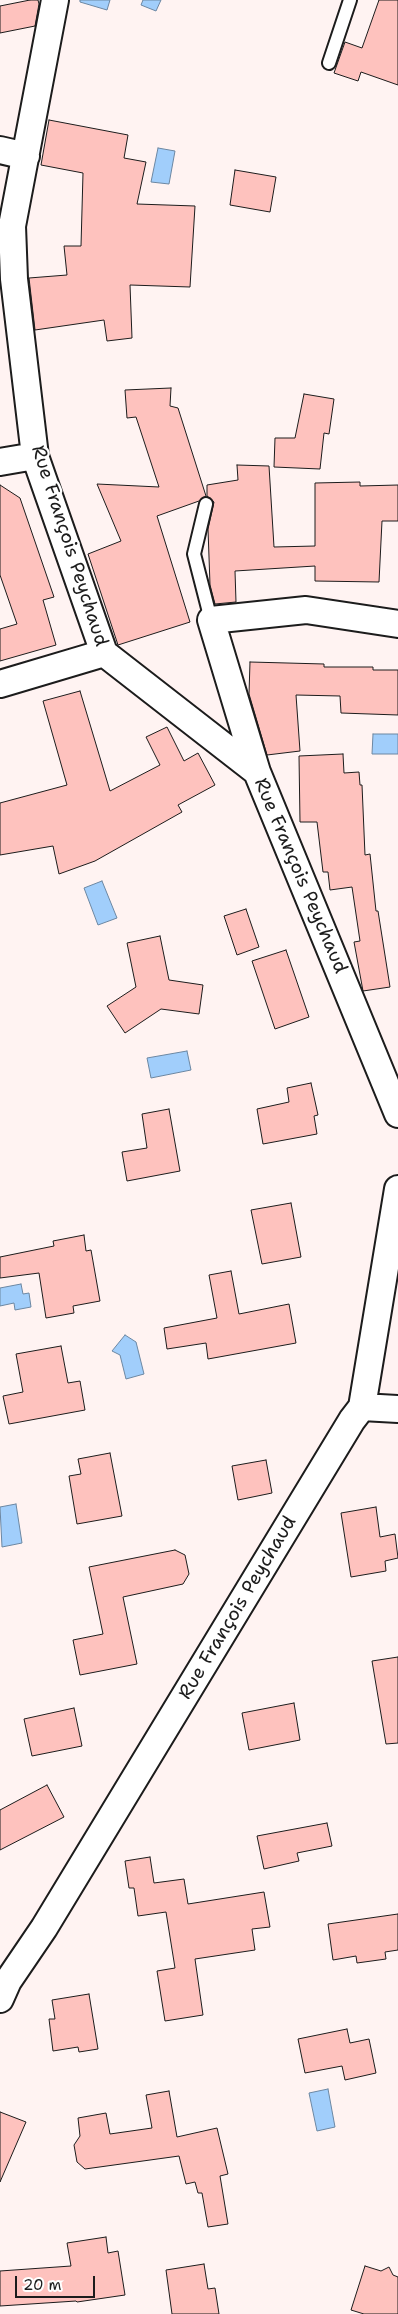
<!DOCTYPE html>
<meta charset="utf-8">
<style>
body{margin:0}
#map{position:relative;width:398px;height:2314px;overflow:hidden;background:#fff3f2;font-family:"Shantell Sans",sans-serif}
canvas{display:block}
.scale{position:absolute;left:15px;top:2276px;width:80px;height:22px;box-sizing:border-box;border:2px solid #1c1c1c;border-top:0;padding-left:6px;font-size:15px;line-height:18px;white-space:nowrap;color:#1c1c1c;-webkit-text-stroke:4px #fff;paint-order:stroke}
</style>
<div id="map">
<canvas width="398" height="2314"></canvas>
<div class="scale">20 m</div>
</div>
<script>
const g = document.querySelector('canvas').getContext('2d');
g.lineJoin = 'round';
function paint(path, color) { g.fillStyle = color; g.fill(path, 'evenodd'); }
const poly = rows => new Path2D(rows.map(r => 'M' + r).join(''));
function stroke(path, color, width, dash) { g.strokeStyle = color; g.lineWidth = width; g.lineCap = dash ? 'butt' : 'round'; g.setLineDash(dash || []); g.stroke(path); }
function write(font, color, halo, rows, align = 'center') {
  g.font = font + ' "Shantell Sans",sans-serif'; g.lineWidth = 4.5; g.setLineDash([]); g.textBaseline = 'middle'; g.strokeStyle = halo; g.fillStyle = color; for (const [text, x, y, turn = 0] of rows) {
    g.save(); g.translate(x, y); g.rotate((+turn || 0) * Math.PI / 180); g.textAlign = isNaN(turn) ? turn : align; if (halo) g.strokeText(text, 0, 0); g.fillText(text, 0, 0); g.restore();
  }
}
const water = poly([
 [80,0,110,0,107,10,80,2,80,0],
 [143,0,161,0,156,11,141,5,143,0],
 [158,148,175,151,169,184,151,182,158,148],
 [373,734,398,734,398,754,372,754,373,734],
 [102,881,117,918,98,925,84,888,102,881],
 [187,1051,191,1070,151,1078,147,1058,187,1051],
 [21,1284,23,1294,29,1293,31,1307,15,1310,14,1303,0,1306,0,1288,21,1284],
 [125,1335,136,1342,144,1374,126,1379,120,1355,112,1351,125,1335],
 [16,1504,22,1543,2,1547,0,1507,16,1504],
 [328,2089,335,2127,317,2131,309,2093,328,2089]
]);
const building = poly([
 [30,0,38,0,39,4,35,26,0,33,0,6,30,0],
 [379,0,398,0,398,85,361,72,358,81,334,73,345,42,362,48,379,0],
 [49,120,128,135,124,158,146,162,137,204,195,206,190,287,130,285,132,338,107,341,104,320,35,330,29,278,67,275,64,246,81,246,83,173,41,165,49,120],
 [235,170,276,177,270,212,230,205,235,170],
 [171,388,170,406,178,408,206,496,199,501,157,516,190,622,118,645,88,554,121,541,97,484,159,487,136,417,127,418,125,390,171,388],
 [304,394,334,399,329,434,324,433,320,469,274,467,275,438,295,438,304,394],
 [237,465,269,466,274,547,315,546,315,483,360,482,360,486,398,485,398,521,382,521,379,582,315,581,315,566,235,571,236,602,215,604,210,585,208,529,214,502,207,496,207,485,238,480,237,465],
 [0,485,20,498,54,597,43,600,56,645,0,661,0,629,17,624,0,575,0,485],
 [250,662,324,664,324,667,373,667,373,670,398,670,398,715,341,713,340,696,296,695,300,751,267,755,249,694,250,662],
 [80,691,110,791,160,765,146,737,167,727,184,761,198,753,215,785,178,805,182,812,95,861,59,874,53,846,0,855,0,803,67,785,43,701,80,691],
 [343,754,344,773,359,772,360,785,362,785,365,855,370,854,376,911,378,911,390,987,363,991,354,942,360,941,352,887,330,890,328,872,323,872,317,822,300,822,299,756,343,754],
 [246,909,259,947,237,955,224,916,246,909],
 [160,936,169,980,203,985,199,1014,161,1009,125,1033,107,1006,136,987,127,943,160,936],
 [286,950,309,1017,275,1029,252,961,286,950],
 [311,1083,318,1115,314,1116,317,1134,263,1144,257,1109,289,1102,287,1088,311,1083],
 [169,1109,180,1171,127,1181,122,1152,147,1148,142,1114,169,1109],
 [291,1203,301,1257,262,1264,251,1210,291,1203],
 [84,1235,86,1251,91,1250,100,1301,73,1306,74,1313,46,1318,39,1273,0,1278,0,1257,54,1246,53,1241,84,1235],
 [231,1271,239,1314,289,1304,296,1343,208,1359,206,1343,167,1349,164,1328,217,1318,209,1275,231,1271],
 [61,1346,68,1383,80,1381,85,1410,9,1424,3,1396,23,1392,16,1354,61,1346],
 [110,1453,122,1516,77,1524,69,1476,81,1474,78,1459,110,1453],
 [266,1460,272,1493,238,1500,232,1466,266,1460],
 [376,1507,380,1537,395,1534,398,1558,385,1561,386,1571,351,1577,341,1513,376,1507],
 [175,1550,185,1555,189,1574,183,1584,123,1597,137,1664,80,1675,73,1640,103,1634,89,1567,175,1550],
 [398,1657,398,1743,386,1744,372,1661,398,1657],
 [294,1703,300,1740,249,1750,242,1713,294,1703],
 [74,1708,82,1746,32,1756,24,1719,74,1708],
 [47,1785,64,1817,0,1850,0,1810,47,1785],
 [327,1823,332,1846,297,1853,299,1861,264,1869,257,1836,327,1823],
 [150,1857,154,1883,184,1879,188,1904,264,1892,270,1927,252,1929,255,1950,195,1959,203,2015,165,2021,157,1971,175,1968,166,1912,138,1916,134,1888,129,1888,125,1861,150,1857],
 [398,1914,398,1950,385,1952,386,1959,357,1963,356,1956,333,1960,328,1924,398,1914],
 [89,1994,98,2049,79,2052,78,2047,53,2051,49,2019,55,2019,52,2000,89,1994],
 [347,2029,350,2043,369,2039,376,2073,345,2080,342,2066,305,2073,298,2039,347,2029],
 [169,2091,177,2137,217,2128,228,2174,220,2176,228,2224,208,2227,202,2193,198,2193,195,2182,186,2184,179,2156,85,2169,77,2162,74,2145,80,2136,78,2118,106,2113,110,2134,152,2128,146,2095,169,2091],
 [0,2112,26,2122,0,2182,0,2112],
 [106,2237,108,2253,118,2251,125,2295,77,2302,76,2301,0,2306,0,2271,71,2266,67,2243,106,2237],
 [204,2264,208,2289,215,2288,219,2314,172,2314,166,2270,204,2264],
 [365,2266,381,2271,389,2267,393,2275,398,2277,398,2314,364,2314,351,2310,365,2266]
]);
const service = poly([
 [329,63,350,0],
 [206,504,194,554,211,620]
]);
const minor = poly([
 [55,0,12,226,14,279,35,456,104,653,257,772,398,1114],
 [0,150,26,156],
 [0,462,35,456],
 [0,684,104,653],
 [257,772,211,620,306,610,398,624],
 [362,1407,398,1409],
 [0,1999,8,1981,44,1928,352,1420,362,1407,398,1189]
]);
const streetNames = [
 ["Rue François Peychaud",69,546,72],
 ["Rue François Peychaud",300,876,67],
 ["Rue François Peychaud",238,1608,-59]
];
paint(water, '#a1cefb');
stroke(water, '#6c87a2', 1);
paint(building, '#fec2be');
stroke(building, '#1c1c1c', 1);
stroke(service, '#1c1c1c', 16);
stroke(minor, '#1c1c1c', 30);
stroke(service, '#fff', 12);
stroke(minor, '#fff', 26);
write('19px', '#1c1c1c', '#fff', streetNames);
</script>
